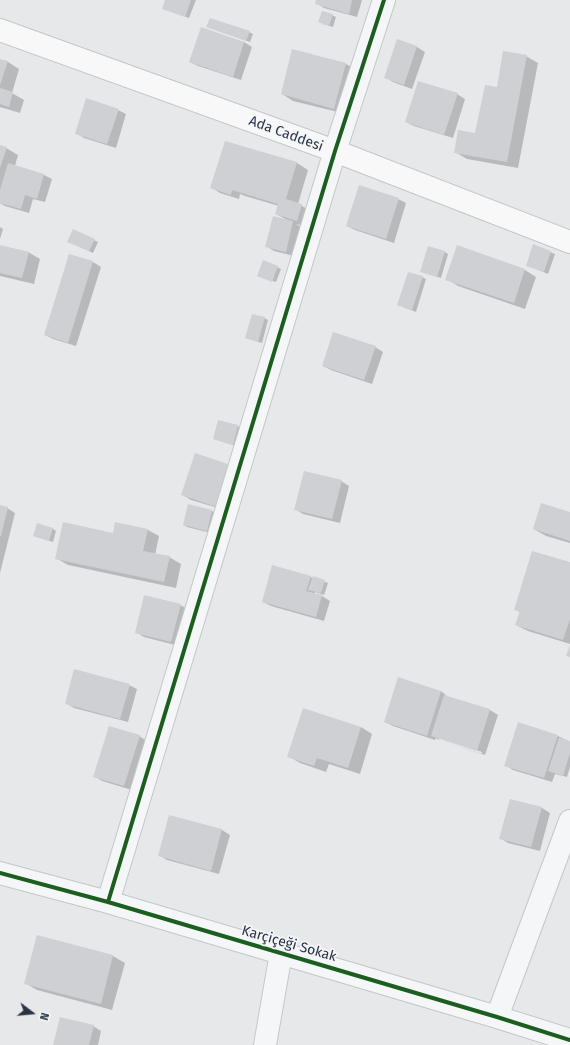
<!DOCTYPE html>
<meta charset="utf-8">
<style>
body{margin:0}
#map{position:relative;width:570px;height:1045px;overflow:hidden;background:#e6e8ea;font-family:"Fira Sans",sans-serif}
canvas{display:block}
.north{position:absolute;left:12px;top:993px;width:40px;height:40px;-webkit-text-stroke:3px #f4f6f9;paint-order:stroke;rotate:106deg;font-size:11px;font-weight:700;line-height:16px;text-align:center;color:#2b3445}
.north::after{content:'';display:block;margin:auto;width:14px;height:18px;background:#2b3445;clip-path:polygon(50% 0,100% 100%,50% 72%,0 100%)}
</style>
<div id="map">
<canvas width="570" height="1045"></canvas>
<div class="north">N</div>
</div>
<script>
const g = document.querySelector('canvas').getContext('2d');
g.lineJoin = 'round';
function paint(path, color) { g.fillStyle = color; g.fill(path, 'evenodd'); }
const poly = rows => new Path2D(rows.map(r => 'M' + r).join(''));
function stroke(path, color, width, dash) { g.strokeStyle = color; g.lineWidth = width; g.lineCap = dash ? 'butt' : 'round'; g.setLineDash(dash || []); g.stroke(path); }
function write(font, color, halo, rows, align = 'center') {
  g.font = font + ' "Fira Sans",sans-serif'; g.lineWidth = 3.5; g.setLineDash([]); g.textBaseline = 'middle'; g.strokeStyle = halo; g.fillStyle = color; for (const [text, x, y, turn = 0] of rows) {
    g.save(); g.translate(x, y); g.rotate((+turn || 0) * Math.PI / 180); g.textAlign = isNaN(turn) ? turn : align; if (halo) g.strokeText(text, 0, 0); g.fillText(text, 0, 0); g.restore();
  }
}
const shadow = poly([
 [166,0,196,0,189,18,167,10],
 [317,0,362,0,357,17,324,8,316,3],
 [332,15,336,17,333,27,323,24],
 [208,27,249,32,253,34,250,42],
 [201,29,244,42,252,47,241,80,198,66,190,62],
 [398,41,417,47,425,52,412,89,393,82,385,77],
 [293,50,346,64,357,70,346,114,293,101,282,94],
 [526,56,538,63,518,168,467,159,455,152,476,135,498,88],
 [0,60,8,62,19,69,12,93,24,100,20,113,0,107],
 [457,94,465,99,453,138,414,126,406,122],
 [118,110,126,114,116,148,84,138,76,133],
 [0,146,6,148,18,155,15,166,44,175,52,179,45,202,33,199,29,213,5,206,0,203],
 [246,148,297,163,308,170,298,204,313,212,308,227,296,224,301,227,294,256,274,251,266,246,287,220,276,214,279,206,245,196,240,194,239,199,220,193,212,188],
 [398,199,406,203,394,243,355,230,347,226],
 [0,227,3,229,0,239],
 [94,240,98,242,93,253,72,243],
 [0,246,28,252,40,259,34,284,0,276],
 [534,246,555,254,548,274,531,267],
 [458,247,525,270,536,277,525,309,458,286,447,279],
 [445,252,448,254,441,278,425,273],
 [70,255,93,262,101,267,76,346,53,339,45,335],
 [277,267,281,269,276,282,261,277],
 [422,277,426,279,416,312,398,305],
 [264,318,268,320,262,343,246,338],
 [375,347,383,352,372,384,331,370,323,366],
 [237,426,241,428,236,446,214,439],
 [230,466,225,510,191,500,183,495],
 [341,481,349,486,340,523,303,514,295,509],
 [189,505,212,511,216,513,211,533,187,527,184,525],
 [0,506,7,508,15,513,0,573],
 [570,513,570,543,546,536,534,529],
 [52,528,56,531,53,542,34,536],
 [148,530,159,536,155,555,169,557,181,564,176,588,68,565,56,558,114,534],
 [570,564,570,644,528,631,516,625,520,612,515,609],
 [310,577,328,583,324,595,315,592,315,594,322,596,330,601,324,621,271,606,263,602],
 [180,605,188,609,179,646,144,637,136,632],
 [129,685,137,689,128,722,74,708,66,703],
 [441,691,448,697,490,710,498,715,485,755,440,740,481,754,482,752,439,738,439,740,436,738,435,740,393,726,385,722],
 [361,727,372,734,360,774,329,764,326,772,300,763,288,756],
 [139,736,147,741,132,790,102,781,94,776],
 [558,736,570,742,570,767,567,777,555,774,552,782,513,770,505,765],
 [511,800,542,808,550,813,540,851,508,843,500,838],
 [170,816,222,830,230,835,219,874,167,860,159,855],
 [37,936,113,956,125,963,112,1010,37,990,25,983],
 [93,1026,101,1031,98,1045,54,1045]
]);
const building = poly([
 [165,0,191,0,185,17,162,9],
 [316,0,352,0,349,14,315,4],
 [322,11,333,14,329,26,318,22],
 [210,18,250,31,246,41,206,27],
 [201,27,244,42,233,77,189,62],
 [397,39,417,46,404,85,384,78],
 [292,49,346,63,334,109,281,94],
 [503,51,527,55,507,162,454,153,458,130,475,133,485,85,497,87],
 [0,59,8,61,0,85],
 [418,81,458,93,444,135,405,122],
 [0,88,13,92,9,107,0,104],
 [86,98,119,109,107,144,75,134],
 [225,141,297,162,286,199,302,204,297,221,275,214,278,204,232,190,231,195,210,188],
 [0,145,7,147,0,168],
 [8,163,44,174,37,199,25,195,21,209,0,203,0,190],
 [359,185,399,198,386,239,346,226],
 [273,216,293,221,286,252,265,247],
 [73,229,95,239,89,251,67,242],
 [533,244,551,251,544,272,526,266],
 [0,245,29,252,22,278,0,273],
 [457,245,525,269,514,303,445,280],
 [428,246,445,251,437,277,420,272],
 [69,254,93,261,68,343,44,335],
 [263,260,278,266,272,282,257,276],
 [408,272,423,276,412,310,397,305],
 [252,314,265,317,258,342,245,338],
 [333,332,376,346,364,380,322,366],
 [218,420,238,425,233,445,213,439],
 [195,453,231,465,217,507,181,495],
 [304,471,342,480,332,519,294,510],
 [541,503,570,512,570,541,533,529],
 [188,504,212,510,207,531,183,525],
 [0,505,8,507,1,536,0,536],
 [63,522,113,533,115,522,148,529,143,551,170,556,164,582,55,559],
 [37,523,53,528,49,541,33,536],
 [532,551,570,562,570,619,563,640,515,625,520,611,514,610],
 [272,565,311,576,306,591,322,595,316,617,262,602],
 [313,576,325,580,321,593,308,590],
 [144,595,181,604,171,642,135,633],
 [570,645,570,657,566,656],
 [74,669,130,684,120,719,65,704],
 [398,677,441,691,427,736,384,722],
 [444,695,490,709,477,751,431,736],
 [303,708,361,727,348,768,317,758,314,766,287,757],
 [518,722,558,735,544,778,504,766],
 [109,726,140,735,124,786,93,777],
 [559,738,570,741,570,753,563,776,548,771],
 [510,799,542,807,531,847,499,839],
 [169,815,222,829,211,871,158,856],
 [37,935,113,955,101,1004,24,984],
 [60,1017,94,1025,89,1045,53,1045]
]);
const street = poly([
 [0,873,108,902,497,1017,570,1040],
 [108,902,335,151,384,0],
 [497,1017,570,821],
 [265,1045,281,953]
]);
const secondary = poly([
 [0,30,335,151,570,242]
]);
const cycleway = poly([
 [0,873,108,902,497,1017,570,1040],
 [108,902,335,151,384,0]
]);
const streetNames = [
 ["Ada Caddesi",286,134,20],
 ["Karçiçeği Sokak",289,944,16]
];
paint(shadow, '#0003');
paint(building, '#ced0d3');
stroke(street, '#c4c6c8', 24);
stroke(secondary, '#c4c6c8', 24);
stroke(street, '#f5f6f7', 22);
stroke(secondary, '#f8f8f8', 22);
stroke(cycleway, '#1b5e20', 4);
write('14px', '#2b3445', '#f4f6f9', streetNames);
</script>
